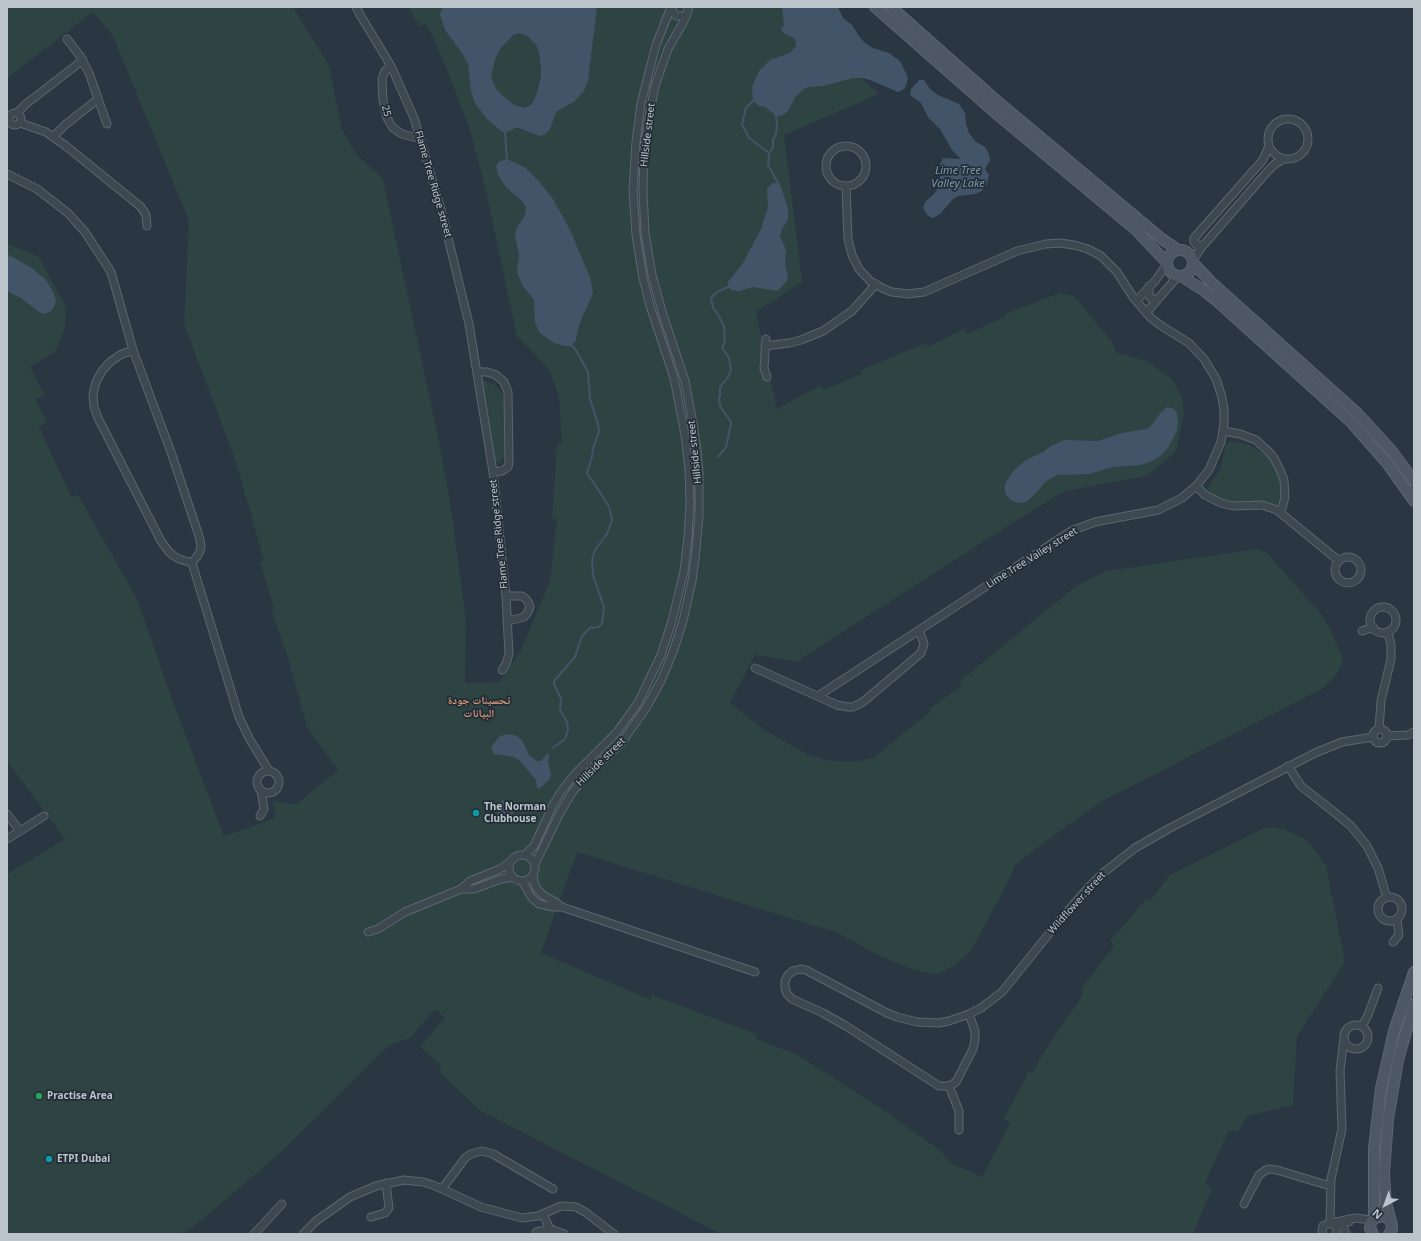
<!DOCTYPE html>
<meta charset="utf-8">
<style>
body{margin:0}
#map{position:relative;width:1421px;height:1241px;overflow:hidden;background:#2a3641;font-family:"Noto Sans",sans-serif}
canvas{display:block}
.frame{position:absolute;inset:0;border:8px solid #bbc3cb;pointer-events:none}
.north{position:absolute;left:1365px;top:1185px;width:40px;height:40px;-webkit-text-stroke:3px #232d37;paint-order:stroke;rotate:221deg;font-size:11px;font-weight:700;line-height:16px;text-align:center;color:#bbc3cb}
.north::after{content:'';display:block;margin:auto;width:14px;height:18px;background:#bbc3cb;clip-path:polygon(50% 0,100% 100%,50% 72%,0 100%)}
</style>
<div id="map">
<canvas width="1421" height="1241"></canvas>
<div class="frame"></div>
<div class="north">N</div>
</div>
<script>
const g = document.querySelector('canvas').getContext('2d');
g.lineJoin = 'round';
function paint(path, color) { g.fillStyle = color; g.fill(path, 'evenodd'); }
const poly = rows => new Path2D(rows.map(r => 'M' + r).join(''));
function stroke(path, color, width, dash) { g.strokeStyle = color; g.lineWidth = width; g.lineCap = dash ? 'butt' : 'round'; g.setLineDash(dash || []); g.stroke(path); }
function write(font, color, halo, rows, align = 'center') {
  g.font = font + ' "Noto Sans","Noto Naskh Arabic",sans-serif'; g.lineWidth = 3.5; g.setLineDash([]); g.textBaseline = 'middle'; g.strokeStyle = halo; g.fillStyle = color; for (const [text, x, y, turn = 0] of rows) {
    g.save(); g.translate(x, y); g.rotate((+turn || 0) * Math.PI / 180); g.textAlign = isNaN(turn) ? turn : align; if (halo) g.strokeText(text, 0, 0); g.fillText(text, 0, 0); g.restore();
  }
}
const green = poly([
 [7,7,293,7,329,66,341,127,355,153,383,179,438,437,450,501,466,621,465,683,499,682,520,652,550,581,557,519,552,519,557,443,562,443,559,396,550,372,533,352,517,336,485,187,470,130,449,75,432,35,425,24,420,27,408,7,783,7,879,94,784,135,802,282,756,312,777,409,821,385,823,390,862,374,861,370,926,343,928,347,964,329,967,334,1006,316,1005,314,1059,293,1074,296,1112,342,1117,353,1146,361,1172,379,1182,397,1184,413,1176,451,1147,476,1065,491,1014,522,796,662,755,655,730,703,766,731,807,754,827,760,853,762,873,758,931,711,929,709,962,685,960,681,1075,587,1107,571,1256,549,1267,553,1321,614,1329,627,1343,659,1337,674,1322,689,1102,801,1057,833,1015,865,1010,878,971,951,953,966,936,975,909,968,878,955,838,933,577,852,541,953,651,1000,652,995,756,1034,756,1039,796,1054,879,1107,941,1151,951,1163,982,1177,1010,1123,1004,1119,1029,1071,1032,1073,1049,1044,1083,995,1081,989,1114,946,1110,941,1147,898,1150,901,1170,875,1266,827,1284,829,1308,841,1326,866,1345,962,1297,1036,1293,1105,1247,1116,1238,1132,1229,1130,1205,1183,1212,1188,1193,1234,721,1234,479,1110,439,1071,442,1066,420,1047,445,1018,435,1009,410,1038,389,1045,279,1154,197,1224,180,1234,7,1234,7,874,65,839,7,761,7,243,39,257,66,307,65,328,55,352,30,367,45,396,35,399,47,422,39,427,71,496,78,495,138,601,170,694,224,836,276,818,272,800,296,805,338,770,307,727,288,658,271,610,274,609,260,562,264,561,237,465,184,324,189,221,112,34,93,12,7,78],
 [480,379,495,385,503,395,507,410,506,456,499,462,494,462],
 [1230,441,1247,444,1265,454,1276,465,1285,483,1280,513,1264,507,1225,504,1215,499,1206,491,1220,469,1226,445]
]);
const water = poly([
 [443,7,597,7,588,80,584,91,575,101,556,112,550,129,544,135,540,136,519,128,515,128,505,133,500,130,487,119,475,103,471,91,468,64,462,53,445,30,440,14],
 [520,33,528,36,536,45,539,52,541,68,541,77,536,96,532,104,525,108,514,105,503,96,496,89,491,77,495,59,501,48,513,35],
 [782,7,838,7,843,18,852,25,859,36,865,43,873,48,889,53,900,61,907,75,908,79,905,88,901,91,898,92,870,80,863,78,853,78,823,86,809,87,805,88,796,96,787,112,781,116,776,116,765,107,759,106,753,101,752,87,759,71,770,60,790,53,796,46,796,42,794,38,785,34,782,31,781,28,784,25],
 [919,80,924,80,930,89,938,95,959,104,965,113,966,124,969,133,975,141,985,147,989,154,990,160,985,169,989,175,987,184,982,191,975,194,958,196,953,199,940,214,933,218,927,215,923,208,925,202,934,194,940,185,940,164,943,158,961,159,952,150,940,129,928,117,921,103,910,95,911,89],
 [507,159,526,168,538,180,553,199,570,230,590,277,593,294,581,320,578,329,576,340,571,346,566,346,554,343,540,333,535,323,534,300,523,286,518,275,517,271,519,255,515,235,517,227,525,216,526,208,523,202,506,187,498,175,496,166,499,162],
 [773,183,780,184,788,209,788,220,782,229,780,236,786,250,785,265,788,275,787,281,777,291,753,287,739,291,731,290,728,287,728,282,743,263,761,229,768,207,767,189],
 [7,254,32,268,46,280,53,292,56,301,54,307,51,311,45,314,39,312,21,298,7,291],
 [1167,407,1174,409,1177,413,1178,421,1177,431,1168,448,1160,456,1150,462,1140,465,1113,467,1089,474,1057,475,1045,482,1037,492,1026,502,1019,503,1012,501,1006,495,1005,490,1005,484,1013,471,1026,460,1043,452,1051,446,1064,440,1098,441,1122,433,1146,429,1151,426,1159,415],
 [509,734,517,736,522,740,529,755,537,761,541,761,548,753,549,754,548,762,551,775,550,779,539,789,537,788,536,780,519,760,514,757,494,754,491,747,500,736],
 [502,800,516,805,510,821,496,817]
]);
const stream = poly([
 [753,101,746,108,742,124,749,138,769,153,768,165,778,183],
 [505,133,507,159],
 [769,153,773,148,773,140,776,134,777,125,776,116],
 [718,457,726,447,731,424,731,422,720,406,719,398,720,396,720,387,728,377,731,370,729,358,722,348,725,341,724,327,719,316,713,308,711,298,717,292,728,287],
 [553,748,565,739,568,730,567,722,560,710,561,699,554,684,554,681,575,657,582,636,590,628,599,627,602,623,604,607,593,575,592,560,595,550,607,534,612,520,609,507,605,500,587,473,592,457,593,448,599,432,598,424,590,399,588,372,576,350,572,346]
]);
const street = poly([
 [356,7,362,18,391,66,414,118,442,213,469,324,493,472,506,596,509,654,506,664,502,670],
 [671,8,674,14,677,16,684,16,687,15],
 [67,39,80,56,89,73,107,124],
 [391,66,385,71,382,79,383,100,387,118,393,128,402,134,421,139],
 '9 119a6 6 0 1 1 12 0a6 6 0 1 1-12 0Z',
 [17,113,26,104,83,60],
 '1268 139a20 20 0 1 1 40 0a20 20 0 1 1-40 0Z',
 [20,123,46,132,66,146,141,207,146,215,147,226],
 [54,136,65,125,98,99],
 '826 166a20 20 0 1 1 40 0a20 20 0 1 1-40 0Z',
 [7,174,37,189,68,213,85,232,111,272,133,350,172,455,199,536,201,546,200,551,198,555,192,563],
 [1201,248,1194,242,1194,238,1262,161,1266,153,1269,145],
 [1193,260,1201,248,1267,172,1275,164,1284,159],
 [1149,286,1149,296,1152,299,1158,299],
 [1136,301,1155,281,1167,264],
 [1146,313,1178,276],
 [766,339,764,368,767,377],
 [765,346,789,343,801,340,823,331,852,311,876,284],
 [133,350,120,355,110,362,102,371,96,382,93,394,94,407,98,418,161,541,169,552,174,556,179,559,192,563],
 [478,372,487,372,496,375,504,382,508,392,509,463,508,467,502,471,493,472],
 [1224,431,1240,434,1256,440,1268,451,1274,458,1281,472,1284,480,1285,497,1281,513],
 [1196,486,1205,495,1221,503,1233,506,1262,505,1277,510,1339,561],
 '1335 570a13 13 0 1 1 26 0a13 13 0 1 1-26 0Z',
 [192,563,239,717,249,738,269,771],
 [506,596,522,596,527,600,530,606,528,612,524,617,508,621],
 '1370 620a13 13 0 1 1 26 0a13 13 0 1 1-26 0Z',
 [1362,631,1373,627],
 [755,668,837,705,848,707,853,707,863,702,921,653,924,644,919,630],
 [818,696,1071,531,1095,522,1158,510,1182,498,1196,486,1209,470,1221,442,1224,424,1224,409,1221,394,1216,379,1204,359,1189,343,1163,327,1151,318,1133,297,1117,272,1101,256,1088,249,1074,245,1060,243,1046,244,1017,251,924,292,908,294,892,292,884,289,870,281,859,269,852,255,848,239,846,186],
 [1379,729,1381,701,1391,659,1391,645,1388,632],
 '1373 736a7 7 0 1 1 14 0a7 7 0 1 1-14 0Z',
 [1386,736,1408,735,1414,732],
 [1288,766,1301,786,1339,816,1351,826,1367,846,1378,868,1387,898],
 '257 782a11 11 0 1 1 22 0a11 11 0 1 1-22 0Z',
 [7,814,20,831],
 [260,816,264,809,261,790],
 [7,839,44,816],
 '509 868a13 13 0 1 1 26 0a13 13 0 1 1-26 0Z',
 [525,855,534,846,553,805,562,790,575,774,617,732,638,703,661,655,672,621,684,571,688,537,690,503,689,469,685,435,674,378,650,306,643,278,636,235,633,191,636,142,641,103,656,45,671,7],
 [535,864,560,813,573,791,590,772,622,742,646,708,661,681,673,652,683,621,692,581,695,559,699,516,699,472,697,451,694,429,685,381,663,315,652,275,645,233,643,191,644,149,647,128,655,86,668,49,684,21,689,7],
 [533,875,534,882,537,889,543,895,557,903,561,907],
 [522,881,532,898,539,904,553,907,562,907,755,972],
 [461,889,470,881,500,869,509,863],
 '1378 909a12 12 0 1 1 24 0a12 12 0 1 1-24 0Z',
 [368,932,378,929,405,912,461,889,474,889,501,879,513,877],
 [1393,942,1399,935,1397,919],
 [969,1014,975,1031,975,1040,973,1049,956,1082,949,1086,939,1086,846,1026,823,1013,792,999,787,994,785,988,785,981,788,975,793,971,800,969,806,970,887,1013,897,1017,917,1022,939,1023,949,1021,969,1014,981,1008,1002,992,1060,920,1088,888,1103,873,1135,848,1170,828,1315,753,1342,742,1373,737],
 '1344 1037a12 12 0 1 1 24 0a12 12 0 1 1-24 0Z',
 [1362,1026,1368,1015,1378,988],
 [949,1086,959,1111,959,1130],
 [442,1189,466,1157,471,1154,482,1151,493,1154,553,1189],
 [1244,1204,1259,1175,1266,1170,1269,1169,1277,1170,1330,1186],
 [543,1214,550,1229],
 [371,1217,385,1213,389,1208,386,1183],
 [1330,1223,1331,1179,1342,1129,1340,1071,1344,1038],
 [1332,1223,1355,1218,1373,1220],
 [536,1232,550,1229,564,1234],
 [254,1234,282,1204],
 [303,1234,316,1221,350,1197,376,1186,404,1180,423,1182,433,1185,481,1207,522,1218,538,1216,561,1206,576,1207,585,1212,614,1234],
 [1323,1234,1322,1230,1323,1226,1330,1223,1336,1226,1337,1231,1336,1234],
 [1346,1234,1343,1226,1346,1221,1349,1222]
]);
const secondary = poly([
 [875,7,999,116,1136,230,1167,263],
 [891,7,997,101,1162,239,1178,250],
 '1167 263a13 13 0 1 1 26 0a13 13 0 1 1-26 0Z',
 [1193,263,1212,283,1357,413,1391,450,1414,481],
 [1181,276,1203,290,1217,301,1351,422,1387,463,1414,501],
 [1374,1219,1381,1216,1388,1218,1392,1225,1392,1229,1389,1234],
 [1391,1221,1386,1203,1384,1174,1388,1119,1398,1060,1414,1004],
 [1373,1234,1370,1228,1371,1222,1374,1219,1374,1148,1381,1088,1394,1031,1414,972]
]);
const markers = [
 [476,813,4,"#0f9aa8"],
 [39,1096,4,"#2e9e5b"],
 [49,1159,4,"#0f9aa8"]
];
const streetNames = [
 ["25",386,111,74],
 ["Hillside street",648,135,-83],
 ["Flame Tree Ridge street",433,184,74],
 ["Hillside street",695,452,-96],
 ["Flame Tree Ridge street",499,534,-96],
 ["Lime Tree Valley street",1032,558,-32],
 ["Hillside street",601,762,-45],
 ["Wildflower street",1077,903,-48]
];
const poiNames = [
 ["The Norman",484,807],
 ["Clubhouse",484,819],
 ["Practise Area",47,1096],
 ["ETPI Dubai",57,1159]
];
const waterNames = [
 ["Lime Tree",958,171],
 ["Valley Lake",958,184]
];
const neighbourhoodNames = [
 ["تحسينات جودة",479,701],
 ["البيانات",479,714]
];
paint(green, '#2d4443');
paint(water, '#425568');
stroke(stream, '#425568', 2);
stroke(street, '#5c666f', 9);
stroke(secondary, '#5c666f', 12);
stroke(street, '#3e4851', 7);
stroke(secondary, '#4d5864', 10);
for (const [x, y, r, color] of markers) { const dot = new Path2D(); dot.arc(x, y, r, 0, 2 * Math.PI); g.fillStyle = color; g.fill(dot); stroke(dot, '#232d37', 1.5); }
write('10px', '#bbc3cb', '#232d37', streetNames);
write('bold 10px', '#bbc3cb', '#232d37', poiNames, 'left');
write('italic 11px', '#7f96aa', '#232d37', waterNames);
write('bold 11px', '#cd9375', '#232d37', neighbourhoodNames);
</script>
